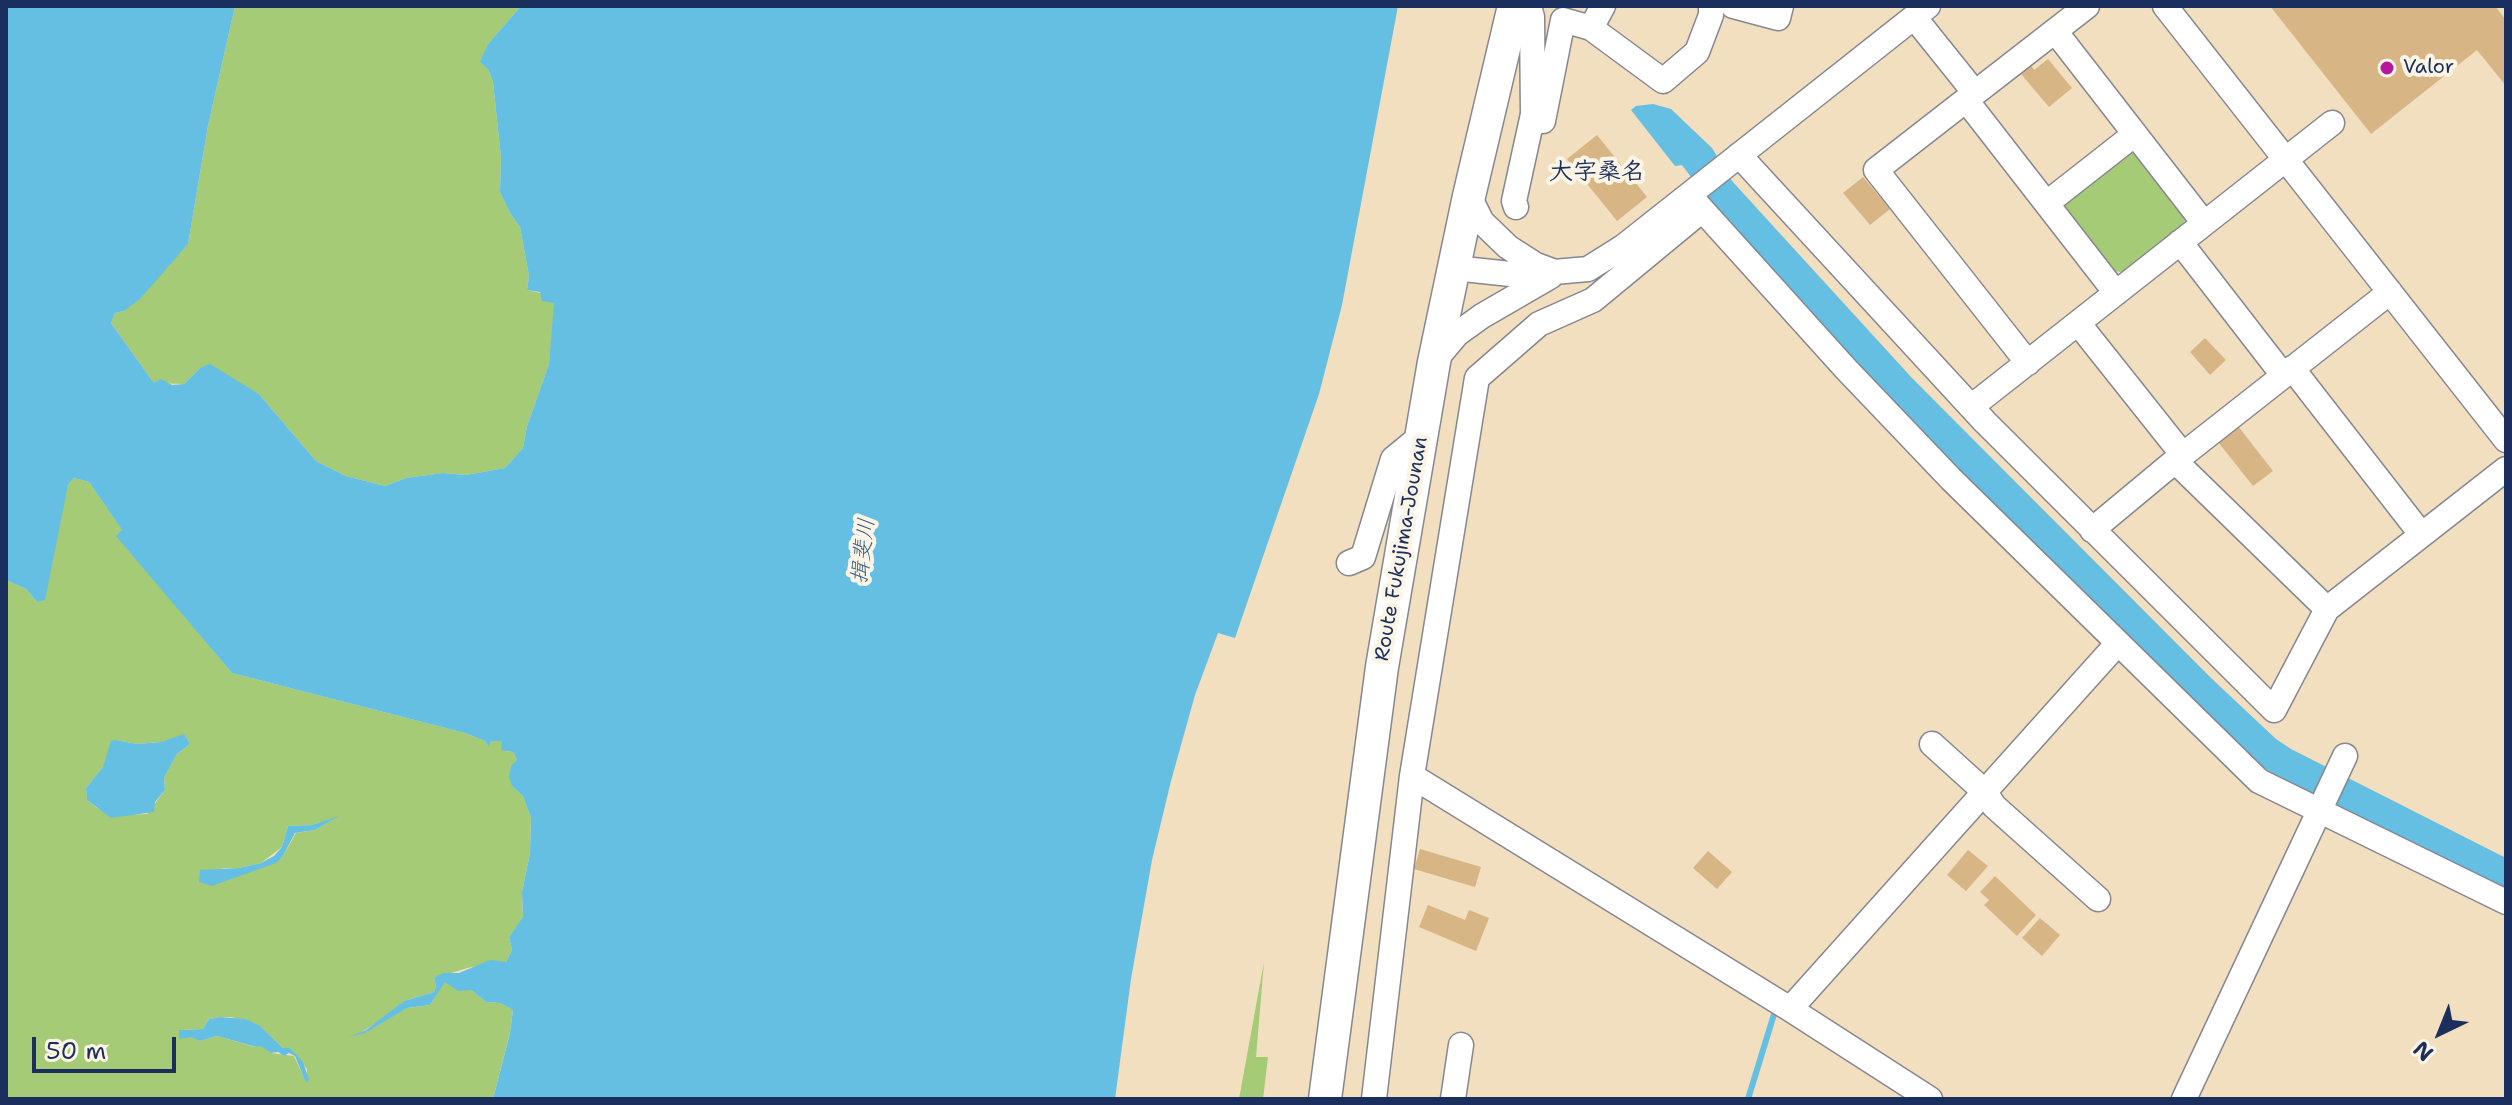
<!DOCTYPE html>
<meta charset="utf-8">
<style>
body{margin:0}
#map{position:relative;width:2512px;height:1105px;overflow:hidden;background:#f1dfc0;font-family:"Shantell Sans",sans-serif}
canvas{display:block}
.frame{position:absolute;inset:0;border:8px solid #1b2f5e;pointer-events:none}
.north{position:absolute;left:2400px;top:993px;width:80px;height:80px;-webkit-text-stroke:6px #fcf5e5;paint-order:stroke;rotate:223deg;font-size:22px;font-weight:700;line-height:32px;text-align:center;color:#1b2f5e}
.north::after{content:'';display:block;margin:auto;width:28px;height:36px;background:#1b2f5e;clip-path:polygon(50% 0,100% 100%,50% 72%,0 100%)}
.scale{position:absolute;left:32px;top:1037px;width:144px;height:36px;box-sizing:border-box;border:4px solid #1b2f5e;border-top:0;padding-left:10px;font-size:24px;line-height:28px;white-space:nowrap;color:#1b2f5e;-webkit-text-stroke:6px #fcf5e5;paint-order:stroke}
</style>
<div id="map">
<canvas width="2512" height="1105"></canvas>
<div class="frame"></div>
<div class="north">N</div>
<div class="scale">50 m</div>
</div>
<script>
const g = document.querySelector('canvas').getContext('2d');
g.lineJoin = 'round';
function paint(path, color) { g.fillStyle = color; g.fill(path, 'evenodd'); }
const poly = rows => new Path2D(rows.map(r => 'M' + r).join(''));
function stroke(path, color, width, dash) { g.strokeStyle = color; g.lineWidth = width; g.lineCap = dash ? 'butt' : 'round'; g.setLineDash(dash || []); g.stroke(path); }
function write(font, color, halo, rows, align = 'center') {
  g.font = font + ' "Shantell Sans","Klee One",sans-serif'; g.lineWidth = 8; g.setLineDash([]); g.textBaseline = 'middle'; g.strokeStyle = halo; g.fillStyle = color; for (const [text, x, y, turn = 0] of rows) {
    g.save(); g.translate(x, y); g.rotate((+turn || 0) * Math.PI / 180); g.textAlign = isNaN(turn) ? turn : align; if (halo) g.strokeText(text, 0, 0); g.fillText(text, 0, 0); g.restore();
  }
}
const green = poly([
 [235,6,521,6,488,44,488,69,493,82,501,158,500,192,510,213,520,227,529,276,527,290,540,293,554,303,554,314,549,364,527,426,523,448,505,468,466,475,443,473,406,478,385,486,346,476,316,461,259,394,200,368,184,384,154,383,111,323,115,313,124,311,188,244,208,126],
 [2125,150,2137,152,2186,213,2184,225,2124,272,2110,271,2062,208,2064,199],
 [74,478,89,482,123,531,117,535,232,673,465,733,485,741,489,746,491,741,502,741,506,751,513,752,517,760,512,786,523,796,531,818,530,853,522,892,523,918,509,937,512,950,506,962,471,967,434,978,436,986,434,992,404,1001,385,1017,357,1035,407,1008,430,1005,445,981,471,990,486,1002,500,1003,513,1010,510,1032,493,1099,6,1099,6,580,26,589,37,602,68,485],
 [184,735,190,744,177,754,164,778,165,790,147,814,124,815,97,808,87,800,86,788,103,767,116,740,137,744,161,742],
 [335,818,315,830,296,833,283,856,261,868,245,872,219,868,239,868,261,863,282,847,288,826,312,825],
 [220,1017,231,1017,259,1025,283,1048,290,1048,307,1069,306,1082,294,1056,271,1053,261,1045,255,1047,217,1036,200,1041,179,1030,203,1029,209,1019],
 [1264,962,1256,1057,1268,1057,1263,1099,1239,1099]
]);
const water = poly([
 [6,6,235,6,208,126,188,244,140,299,124,311,115,313,111,323,154,383,161,379,172,385,184,384,200,368,210,364,259,394,316,461,346,476,385,486,406,478,443,473,466,475,505,468,523,448,527,426,549,364,554,303,542,301,540,292,527,290,529,276,520,227,510,213,500,192,501,158,493,82,488,69,480,62,488,44,521,6,1398,6,1342,305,1319,394,1235,638,1218,633,1195,695,1171,781,1152,860,1131,979,1115,1099,493,1099,510,1033,513,1010,500,1003,486,1002,471,990,458,991,445,982,430,1005,407,1008,365,1033,349,1037,366,1030,404,1001,434,992,436,986,434,978,443,973,459,973,490,960,506,962,512,950,509,937,523,917,522,892,530,853,531,818,523,796,512,786,509,777,511,766,517,760,513,752,501,750,502,741,491,741,489,747,485,741,465,733,232,673,116,536,122,530,89,482,74,478,68,485,45,600,37,602,26,589,6,580],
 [1653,104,1671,109,1712,148,1732,181,1912,378,2211,678,2276,739,2291,749,2506,858,2506,893,2278,777,2262,766,2117,630,1883,396,1709,201,1682,165,1675,166,1631,110,1636,106],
 [184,734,190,744,177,754,164,778,165,790,155,802,154,812,111,818,87,800,86,788,103,767,111,741,116,740,137,744,161,742],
 [339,816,315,830,295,833,283,856,276,863,212,886,199,882,200,870,239,868,261,863,274,856,282,847,288,826,312,825],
 [220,1017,245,1019,259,1025,283,1048,290,1048,303,1062,309,1080,306,1083,295,1056,289,1053,284,1056,278,1052,271,1053,261,1046,256,1047,217,1036,200,1041,191,1037,179,1039,179,1030,203,1029,209,1019]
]);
const stream = poly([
 [1748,1099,1775,1011]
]);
const building = poly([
 [2270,6,2495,6,2506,20,2506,86,2477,50,2371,134],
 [2048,59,2072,88,2049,107,2021,74,2031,65,2034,70],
 [1597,135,1647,197,1617,221,1567,159],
 [1863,177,1890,209,1870,225,1843,193],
 [2205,338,2226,360,2210,375,2190,352],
 [2238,426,2273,471,2253,486,2218,442],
 [1420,849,1481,867,1475,887,1414,869],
 [1968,850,1988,866,1966,891,1947,875],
 [1708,851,1732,872,1717,889,1693,868],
 [1995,876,2036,915,2017,936,1984,905,1989,900,1980,892],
 [1428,905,1465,920,1469,910,1489,918,1476,951,1419,927],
 [2040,918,2060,935,2042,956,2022,938]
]);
const minor = poly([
 [1733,6,1778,18,1781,6],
 [2087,6,1966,100,2116,293],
 [2165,6,2506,440],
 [1914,17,1975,93],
 [1591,28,1663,81,1697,52,1711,15,1711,6],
 [2055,31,2204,223],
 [1966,100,1876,170,2028,363],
 [1543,121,1563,20,1591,28,1603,6],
 [1739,155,1985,422,2274,710,2327,609,2506,469],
 [1689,195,1846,369,1951,479,2259,781,2506,902],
 [1469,196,1482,222,1508,247,1536,265,1555,272],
 [2047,203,2135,134],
 [1516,207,1514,201,1533,114,1532,17,1529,6],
 [2180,242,2283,375],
 [1454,268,1520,275,1588,269,1623,247,1928,6],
 [2078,323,2183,455],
 [1436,359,1457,334,1482,316,1551,276],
 [2292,368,2421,534],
 [1971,407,2332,123],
 [2175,461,2327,609],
 [2092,530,2175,461,2390,292],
 [1349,563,1363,557,1393,459,1421,436],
 [1932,744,1985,792,1994,806,2098,899],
 [1412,776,1790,1009,1930,1099],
 [1790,1009,2118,643],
 [1374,1099,1412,776,1477,378,1539,324,1593,300,1702,210],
 [1453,1099,1461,1045],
 [2184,1099,2345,756]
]);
const major = poly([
 [1325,1099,1382,667,1434,362,1469,196,1514,6]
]);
const markers = [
 [2387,68,8,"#b5179e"]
];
const poiNames = [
 ["Valor",2403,68]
];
const streetNames = [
 ["Route Fukujima-Jounan",1402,549,-80]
];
const waterNames = [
 ["揖斐川",864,551,-83]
];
const quarterNames = [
 ["大字桑名",1597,173]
];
paint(green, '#a5cb76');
paint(water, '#65bfe3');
stroke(stream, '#65bfe3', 6);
paint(building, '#d8b585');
stroke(minor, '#86878f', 27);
stroke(major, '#86878f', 35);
stroke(minor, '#fff', 24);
stroke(major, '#fff', 32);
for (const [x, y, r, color] of markers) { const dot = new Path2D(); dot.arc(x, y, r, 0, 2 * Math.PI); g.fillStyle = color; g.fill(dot); stroke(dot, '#fcf5e5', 3); }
write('20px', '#1b2f5e', '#fcf5e5', poiNames, 'left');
write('20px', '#1b2f5e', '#fcf5e5', streetNames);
write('italic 22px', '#315a86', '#fcf5e5', waterNames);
write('bold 24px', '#1b2f5e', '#fcf5e5', quarterNames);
</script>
